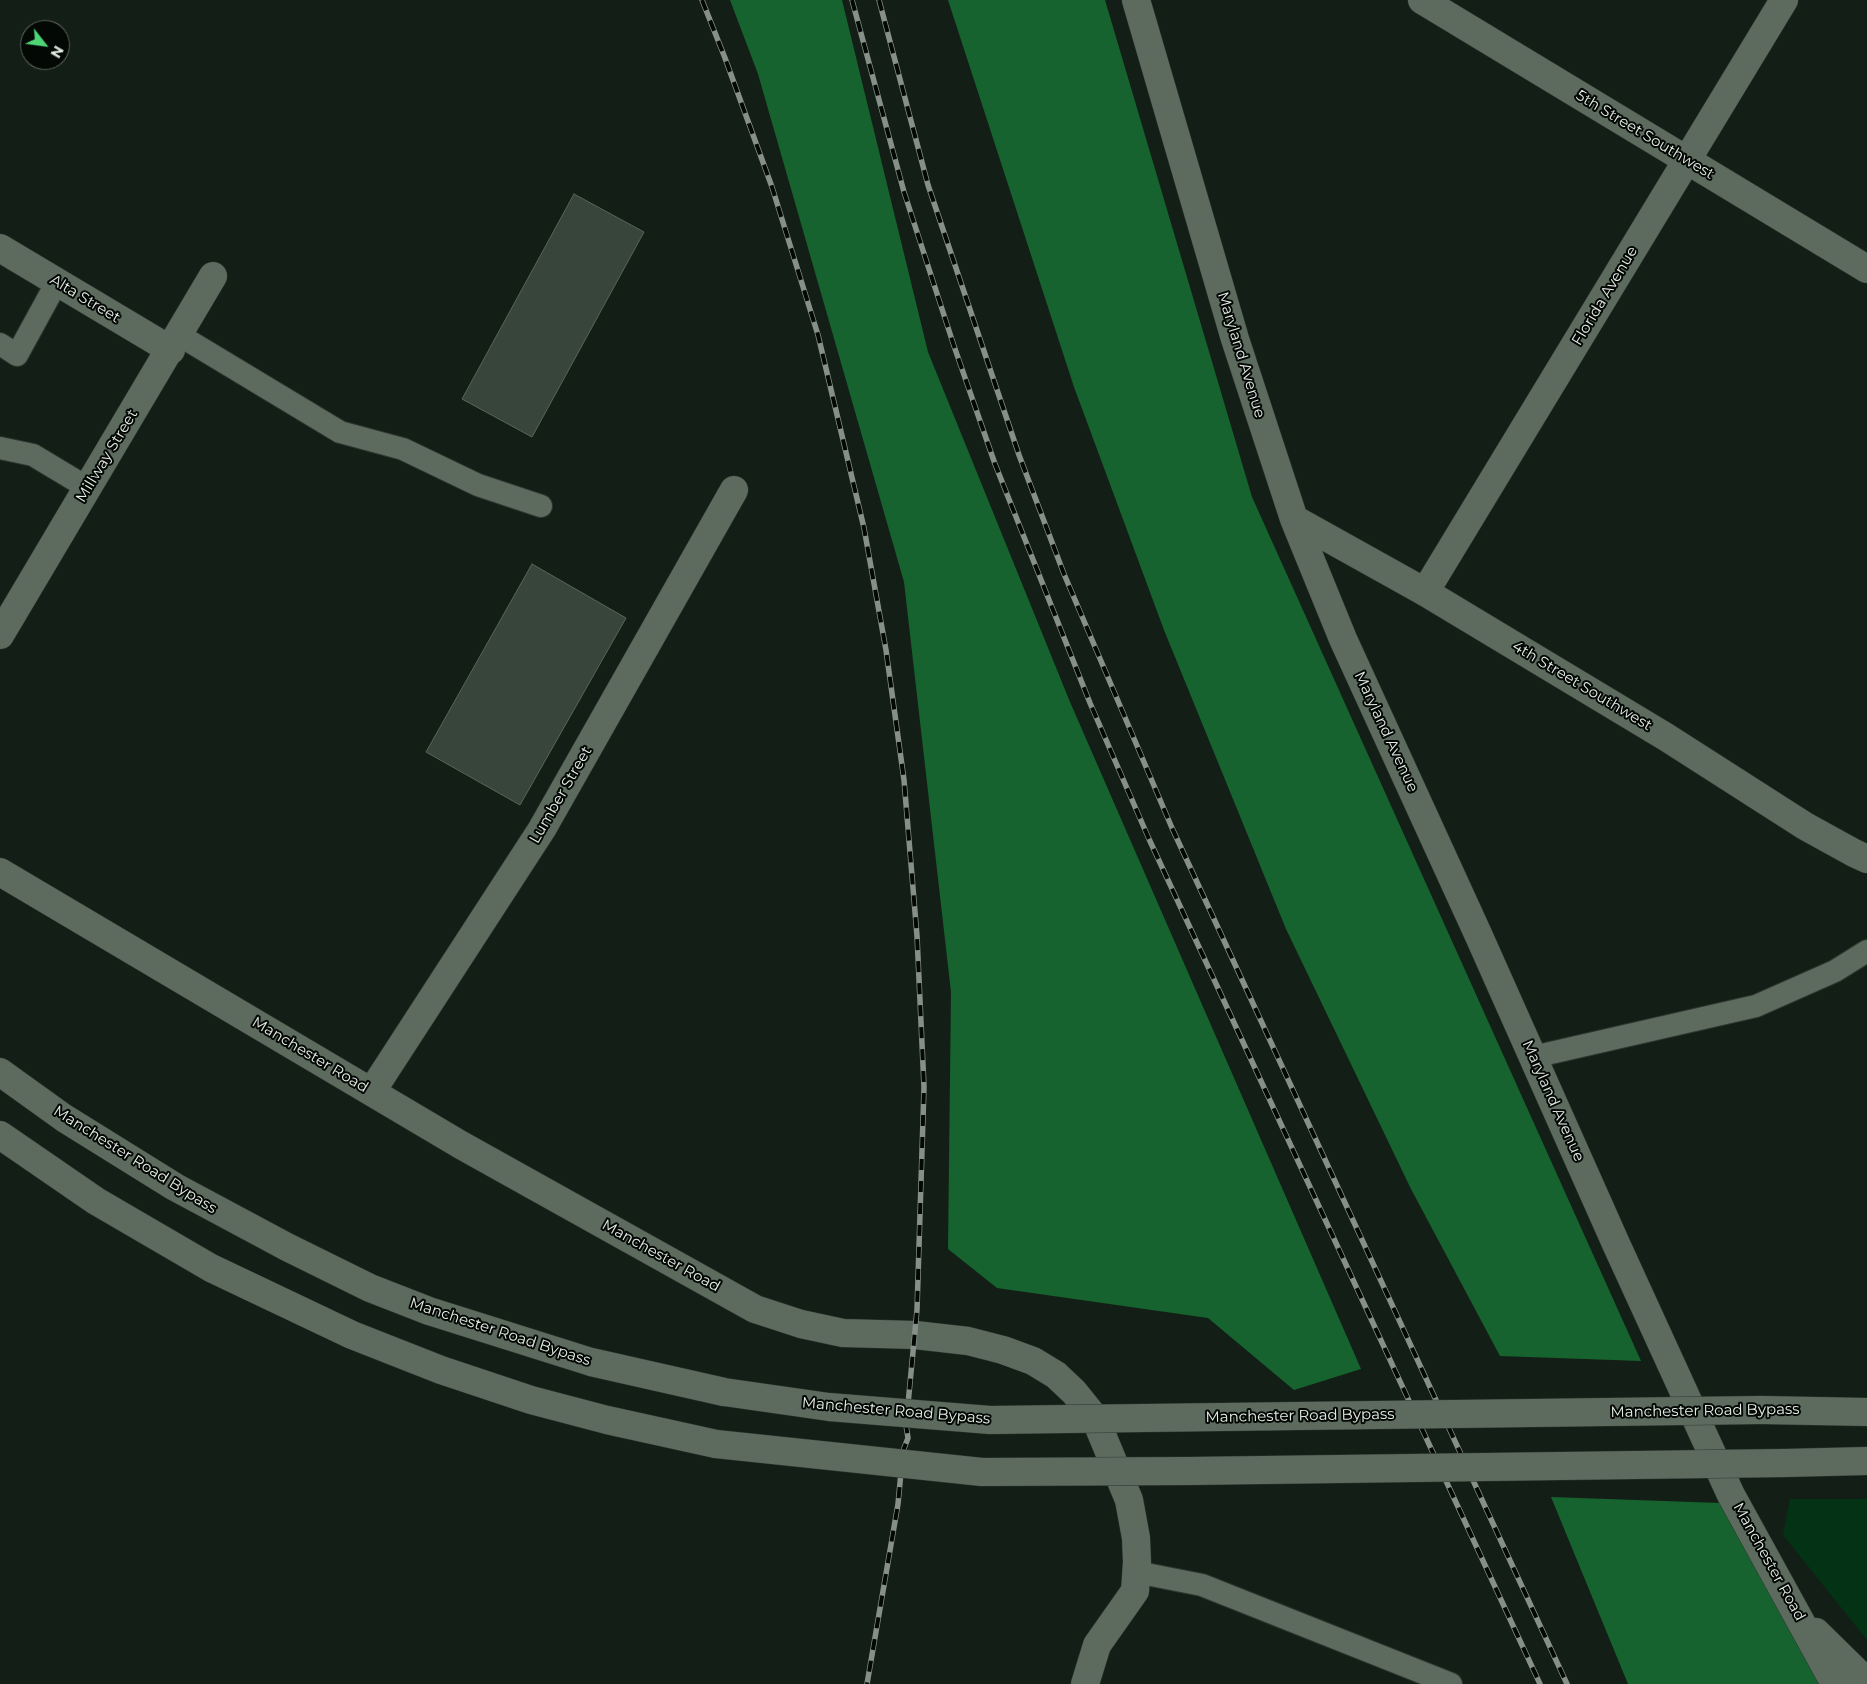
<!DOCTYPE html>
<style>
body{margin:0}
#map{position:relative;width:1867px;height:1684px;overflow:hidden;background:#131f16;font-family:Montserrat,sans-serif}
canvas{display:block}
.north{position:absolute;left:20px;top:20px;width:50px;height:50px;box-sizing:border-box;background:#040805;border:1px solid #5e645f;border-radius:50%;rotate:120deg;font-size:14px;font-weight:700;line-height:20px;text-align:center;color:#e5ede6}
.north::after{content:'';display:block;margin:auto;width:18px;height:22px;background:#4ed676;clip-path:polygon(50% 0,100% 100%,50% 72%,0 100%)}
</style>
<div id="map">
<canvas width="1867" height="1684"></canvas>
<div class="north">N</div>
</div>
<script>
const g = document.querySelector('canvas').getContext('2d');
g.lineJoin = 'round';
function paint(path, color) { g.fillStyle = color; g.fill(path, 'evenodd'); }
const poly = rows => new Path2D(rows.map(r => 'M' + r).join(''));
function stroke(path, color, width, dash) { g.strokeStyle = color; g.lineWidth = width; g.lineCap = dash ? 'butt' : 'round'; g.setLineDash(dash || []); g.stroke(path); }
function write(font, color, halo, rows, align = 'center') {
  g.font = font + ' Montserrat,sans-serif'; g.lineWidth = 4; g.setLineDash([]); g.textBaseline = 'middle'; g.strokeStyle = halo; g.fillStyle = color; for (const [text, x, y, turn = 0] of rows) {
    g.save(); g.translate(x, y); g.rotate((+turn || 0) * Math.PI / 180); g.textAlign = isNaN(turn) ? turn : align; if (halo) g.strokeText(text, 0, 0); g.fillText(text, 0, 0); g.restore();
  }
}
const green = poly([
 [1790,1499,1867,1499,1867,1640,1783,1535]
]);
const forest = poly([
 [730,0,842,0,928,352,1070,702,1361,1369,1294,1390,1208,1318,997,1288,948,1249,951,992,904,582,758,74],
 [948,0,1105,0,1252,497,1641,1361,1500,1356,1411,1189,1286,929,1164,630,1074,387],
 [1551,1497,1720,1503,1819,1684,1628,1684]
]);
const building = poly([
 [574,194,644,232,532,437,462,399,574,194],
 [532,564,626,618,520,805,426,752,532,564]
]);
const service = poly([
 [179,335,340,432,403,449,478,485,541,506],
 [0,344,17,355,57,282],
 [0,448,33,455,88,488],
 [1533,1057,1756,1006,1835,971,1867,951],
 [1136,1572,1202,1585,1451,1684]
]);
const minor = poly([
 [1422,0,1867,269],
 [0,248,171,350],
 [1425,592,1784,0],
 [0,635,213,276],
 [0,872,461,1145,755,1309,801,1324,843,1333,915,1335,968,1341,1003,1350,1033,1361,1056,1375,1074,1392,1095,1418,1129,1500,1136,1538,1137,1562,1135,1591,1097,1645,1085,1684],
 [372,1091,542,829,734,490]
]);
const secondary = poly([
 [1136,0,1235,339,1294,519,1343,639,1478,934,1617,1246,1731,1495,1835,1684],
 [1294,519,1425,592,1666,737,1805,826,1854,853,1867,859],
 [0,1072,64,1118,175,1187,287,1247,370,1288,429,1311,591,1362,724,1392],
 [0,1135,96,1201,211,1268,352,1335,441,1370,531,1400,607,1420,716,1444],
 [1762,1410,1867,1412],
 [1784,1463,1867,1461],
 [1816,1632,1867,1682]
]);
const rail = poly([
 [702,0,725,58,772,187,818,335,864,528,886,650,904,780,917,936,924,1087,917,1310,906,1425,908,1438,903,1451,898,1504,867,1684],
 [852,0,904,192,954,346,995,464,1090,703,1149,839,1540,1684],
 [879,0,928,185,1019,455,1064,574,1172,828,1567,1684]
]);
const secondaryBridge = poly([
 [724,1392,829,1407,990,1420,1762,1410],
 [716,1444,982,1472,1189,1471,1784,1463]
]);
const streetNames = [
 ["5th Street Southwest",1645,135,31],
 ["Florida Avenue",1605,296,-59],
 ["Alta Street",85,299,31],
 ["Maryland Avenue",1241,355,73],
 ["Millway Street",107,456,-59],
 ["4th Street Southwest",1582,686,31],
 ["Maryland Avenue",1386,732,65],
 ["Lumber Street",561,795,-60],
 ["Manchester Road",310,1055,31],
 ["Maryland Avenue",1553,1101,66],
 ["Manchester Road Bypass",135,1160,32],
 ["Manchester Road",661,1256,29],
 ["Manchester Road Bypass",500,1332,18],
 ["Manchester Road Bypass",896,1411,5],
 ["Manchester Road Bypass",1705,1411,-1],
 ["Manchester Road Bypass",1300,1416,-1],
 ["Manchester Road",1769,1562,61]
];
paint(green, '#043214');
paint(forest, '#16632f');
paint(building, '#38453b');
stroke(building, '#58665a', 1);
stroke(service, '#2f3730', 24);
stroke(minor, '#2f3730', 29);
stroke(secondary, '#2f3730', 29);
stroke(service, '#5d6b5f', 22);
stroke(minor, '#5d6b5f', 28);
stroke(secondary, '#5d6b5f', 28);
stroke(rail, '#869088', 5.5);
stroke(rail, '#040805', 4, [11]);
stroke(secondaryBridge, '#2f3730', 29, []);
stroke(secondaryBridge, '#5d6b5f', 28);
write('15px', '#e5ede6', '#040805', streetNames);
</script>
